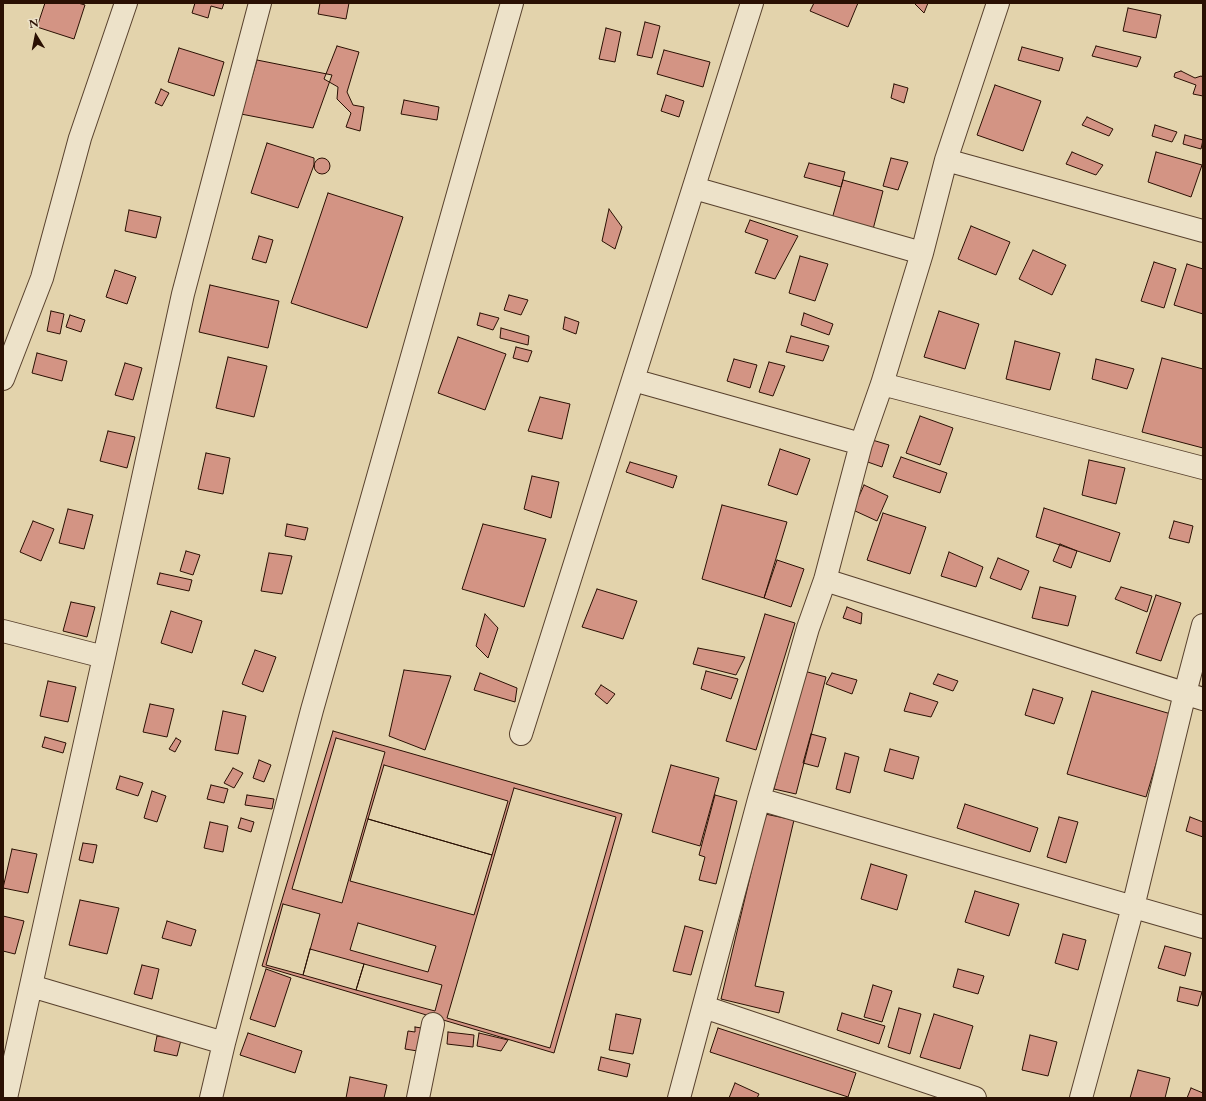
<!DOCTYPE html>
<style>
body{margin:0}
#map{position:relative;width:1206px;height:1101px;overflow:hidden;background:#e3d3ac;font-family:Cardo,serif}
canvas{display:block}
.frame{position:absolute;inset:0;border:4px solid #2a1003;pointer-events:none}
.north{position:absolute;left:16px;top:16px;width:40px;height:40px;-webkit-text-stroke:3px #ede2c9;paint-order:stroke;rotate:350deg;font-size:11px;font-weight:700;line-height:16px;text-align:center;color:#2a1003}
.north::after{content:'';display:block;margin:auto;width:14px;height:18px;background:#2a1003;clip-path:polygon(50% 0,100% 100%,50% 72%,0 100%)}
</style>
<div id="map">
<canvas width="1206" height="1101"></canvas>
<div class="frame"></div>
<div class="north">N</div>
</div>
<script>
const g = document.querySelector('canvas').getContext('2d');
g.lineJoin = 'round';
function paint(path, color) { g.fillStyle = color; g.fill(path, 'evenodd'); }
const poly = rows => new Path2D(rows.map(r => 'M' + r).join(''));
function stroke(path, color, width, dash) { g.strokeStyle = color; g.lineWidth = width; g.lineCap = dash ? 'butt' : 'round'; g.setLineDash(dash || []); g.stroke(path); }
const building = poly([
 [45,3,78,3,85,5,74,39,37,27,45,3],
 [195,3,224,3,222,9,211,6,208,18,192,13,195,3],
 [320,3,349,3,346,19,318,14,320,3],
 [814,3,858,3,848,27,810,11,814,3],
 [915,3,928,3,924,13,915,4,915,3],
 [1128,8,1161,15,1156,38,1123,31,1128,8],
 [645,22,660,26,652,58,637,55,645,22],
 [606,28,621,32,615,62,599,59,606,28],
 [337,46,359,52,347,92,353,105,364,107,360,131,346,127,351,113,337,99,338,87,324,79,337,46],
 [1096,46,1141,57,1137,67,1092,56,1096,46],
 [1022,47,1063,58,1059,71,1018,60,1022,47],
 [179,48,224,62,214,96,168,82,179,48],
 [664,50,710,62,703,87,657,74,664,50],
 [257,60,332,75,313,128,241,114,257,60],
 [1181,71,1195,78,1201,76,1203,77,1203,96,1193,94,1196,85,1174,77,1175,73,1181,71],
 [894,84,908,88,904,103,891,98,894,84],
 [995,85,1041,101,1023,151,977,135,995,85],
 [161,89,169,93,162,106,155,103,161,89],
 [666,95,684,101,679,117,661,111,666,95],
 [404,100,439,107,437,120,401,114,404,100],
 [1087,117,1113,129,1109,136,1082,125,1087,117],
 [1155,125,1177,132,1172,142,1152,136,1155,125],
 [1185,135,1203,140,1201,149,1183,144,1185,135],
 [267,143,314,158,314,165,298,208,251,193,267,143],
 [1072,152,1103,165,1096,175,1066,164,1072,152],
 [1156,152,1202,165,1191,197,1148,182,1156,152],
 '314 166a8 8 0 1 1 16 0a8 8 0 1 1-16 0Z',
 [891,158,908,162,898,190,883,186,891,158],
 [809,163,845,172,841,187,804,177,809,163],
 [843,180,883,191,871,237,830,226,843,180],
 [328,193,403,217,367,328,291,303,328,193],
 [609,209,622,227,615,249,602,241,609,209],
 [129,210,161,217,156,238,125,231,129,210],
 [750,220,798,236,775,279,755,273,768,240,745,232,750,220],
 [971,226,1010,242,996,275,958,259,971,226],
 [259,236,273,240,266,263,252,259,259,236],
 [1033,250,1066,265,1052,295,1019,279,1033,250],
 [800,256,828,264,815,301,789,293,800,256],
 [1154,262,1176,269,1164,308,1141,301,1154,262],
 [1187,264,1203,269,1203,314,1174,305,1187,264],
 [115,270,136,277,127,304,106,297,115,270],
 [210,285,279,301,268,348,199,332,210,285],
 [509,295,528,300,521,315,504,310,509,295],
 [51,311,64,314,60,334,47,331,51,311],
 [939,311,979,324,965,369,924,357,939,311],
 [480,313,499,318,493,330,477,325,480,313],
 [804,313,833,324,829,335,801,325,804,313],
 [70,315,85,320,81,332,66,327,70,315],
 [565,317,579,322,576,334,563,329,565,317],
 [501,328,529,336,528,345,500,338,501,328],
 [791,336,829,346,823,361,786,352,791,336],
 [458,337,506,354,485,410,438,393,458,337],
 [1015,341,1060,353,1050,390,1006,379,1015,341],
 [516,347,532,351,528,362,513,358,516,347],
 [37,353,67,361,62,381,32,373,37,353],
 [228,357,267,366,254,417,216,408,228,357],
 [1162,358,1203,369,1203,448,1142,432,1162,358],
 [734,359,757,365,750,388,727,381,734,359],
 [1096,359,1134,369,1127,389,1092,379,1096,359],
 [769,362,785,366,773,396,759,392,769,362],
 [125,363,142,368,133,400,115,395,125,363],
 [540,397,570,404,562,439,528,431,540,397],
 [920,416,953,428,940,465,906,453,920,416],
 [108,431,135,437,127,468,100,461,108,431],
 [869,439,889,445,882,467,862,460,869,439],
 [780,449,810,459,797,495,768,485,780,449],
 [206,453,230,458,223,494,198,489,206,453],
 [901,457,947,473,940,493,893,477,901,457],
 [1089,460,1125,468,1116,504,1082,495,1089,460],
 [630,462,677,476,673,488,626,472,630,462],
 [532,476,559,482,551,518,524,509,532,476],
 [864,485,888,496,877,521,853,510,864,485],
 [722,505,787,522,764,598,702,579,722,505],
 [1044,508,1120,533,1110,562,1036,537,1044,508],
 [68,509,93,515,84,549,59,543,68,509],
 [883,513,926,527,910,574,867,560,883,513],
 [33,521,54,529,41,561,20,552,33,521],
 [1174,521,1193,526,1189,543,1169,538,1174,521],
 [287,524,308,528,305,540,285,536,287,524],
 [483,524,546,539,524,607,462,589,483,524],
 [1060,544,1077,551,1071,568,1053,561,1060,544],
 [186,551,200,555,193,575,180,571,186,551],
 [949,552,983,567,976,587,941,576,949,552],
 [269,553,292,556,282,594,261,591,269,553],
 [998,558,1029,571,1021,590,990,578,998,558],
 [777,560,804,569,791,607,764,598,777,560],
 [160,573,192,580,189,591,157,584,160,573],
 [1040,587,1076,596,1068,626,1032,618,1040,587],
 [1121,587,1152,596,1147,612,1115,599,1121,587],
 [597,589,637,601,623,639,582,627,597,589],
 [1156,595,1181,603,1161,661,1136,653,1156,595],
 [71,602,95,607,87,637,63,631,71,602],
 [847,607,862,613,861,624,843,618,847,607],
 [171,611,202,621,192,653,161,643,171,611],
 [485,614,498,628,488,658,476,646,485,614],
 [765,614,795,623,756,750,726,741,765,614],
 [698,648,745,657,736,675,693,664,698,648],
 [255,650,276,657,263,692,242,684,255,650],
 [404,670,451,676,425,750,389,736,404,670],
 [706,671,738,679,731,699,701,689,706,671],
 [804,671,826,677,796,794,774,789,804,671],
 [480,673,517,688,515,702,474,690,480,673],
 [832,673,857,680,852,694,826,684,832,673],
 [938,674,958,681,953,691,933,684,938,674],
 [48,681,76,687,68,722,40,716,48,681],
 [601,685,615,694,607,704,595,694,601,685],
 [1033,689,1063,698,1054,724,1025,715,1033,689],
 [1092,691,1171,714,1146,797,1067,774,1092,691],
 [910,693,938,702,931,717,904,711,910,693],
 [150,704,174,709,167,737,143,732,150,704],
 [223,711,246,716,238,754,215,750,223,711],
 [333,731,622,814,554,1053,262,966,333,731],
 [811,734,826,738,818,767,803,763,811,734],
 [45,737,66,743,63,753,42,747,45,737],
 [176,738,181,741,175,752,169,749,176,738],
 [336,738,385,752,342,903,292,889,336,738],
 [890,749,919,757,913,779,884,771,890,749],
 [845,753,859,757,850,793,836,789,845,753],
 [259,760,271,765,264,782,253,778,259,760],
 [384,765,508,801,492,855,368,819,384,765],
 [671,765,719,778,700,846,652,832,671,765],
 [233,768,243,773,234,788,224,783,233,768],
 [120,776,143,783,138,796,116,789,120,776],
 [211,785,228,789,224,803,207,799,211,785],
 [514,788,616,817,550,1048,447,1018,514,788],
 [152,791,166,796,157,822,144,818,152,791],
 [247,795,274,799,272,809,245,805,247,795],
 [715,795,737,801,716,884,699,880,705,857,699,855,715,795],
 [965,804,1038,828,1030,852,957,828,965,804],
 [765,814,794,820,755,986,784,992,779,1013,721,999,765,814],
 [1059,817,1078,822,1066,863,1047,857,1059,817],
 [1190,817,1203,822,1203,837,1186,831,1190,817],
 [241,818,254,822,251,832,238,828,241,818],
 [368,819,492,855,474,915,350,881,368,819],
 [210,822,228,826,223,852,204,848,210,822],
 [83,843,97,845,93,863,79,860,83,843],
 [12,849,37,854,28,893,3,888,12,849],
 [871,864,907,875,897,910,861,899,871,864],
 [975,891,1019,904,1009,936,965,922,975,891],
 [80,900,119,908,107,954,69,945,80,900],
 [283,904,320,914,303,975,266,965,283,904],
 [3,916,24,921,15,954,3,951,3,916],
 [167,921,196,930,191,946,162,938,167,921],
 [358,923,436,946,428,972,350,950,358,923],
 [685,926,703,931,691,975,673,971,685,926],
 [1063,934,1086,940,1078,970,1055,963,1063,934],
 [1165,946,1191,953,1185,976,1158,968,1165,946],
 [310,949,364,964,356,990,303,975,310,949],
 [364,964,442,985,435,1011,356,990,364,964],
 [142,965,159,969,152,999,134,994,142,965],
 [266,969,291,978,275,1027,250,1019,266,969],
 [958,969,984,976,978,994,953,987,958,969],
 [873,985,892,991,882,1022,864,1017,873,985],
 [1180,987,1202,992,1198,1006,1177,1001,1180,987],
 [899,1008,921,1014,910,1054,888,1047,899,1008],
 [842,1013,885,1026,879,1044,837,1030,842,1013],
 [616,1014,641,1019,633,1054,609,1050,616,1014],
 [934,1014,973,1026,960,1069,920,1057,934,1014],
 [415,1027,428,1029,424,1052,405,1049,408,1031,415,1032,415,1027],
 [718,1028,856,1073,848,1097,710,1052,718,1028],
 [448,1032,474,1035,473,1047,447,1044,448,1032],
 [248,1033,302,1051,295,1073,240,1055,248,1033],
 [479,1033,508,1040,501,1051,477,1046,479,1033],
 [1030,1035,1057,1042,1048,1076,1022,1070,1030,1035],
 [157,1036,181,1040,177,1056,154,1051,157,1036],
 [601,1057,630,1064,627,1077,598,1070,601,1057],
 [1138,1070,1170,1078,1165,1098,1130,1098,1138,1070],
 [350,1077,387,1085,384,1098,346,1098,350,1077],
 [735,1083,759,1094,757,1098,729,1098,735,1083],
 [1191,1088,1203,1093,1203,1098,1187,1098,1191,1088]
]);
const minor = poly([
 [946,160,1203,231],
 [694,188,922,253],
 [3,379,42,278,80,138,126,3],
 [633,380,861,444],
 [882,384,1203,468],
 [825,580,1203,699],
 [3,631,104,657],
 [521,734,752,3],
 [759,799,1203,927],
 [31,986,224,1043],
 [704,1007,975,1098],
 [6,1098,104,657,183,294,260,3],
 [211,1098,224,1043,312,710,512,3],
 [418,1098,433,1024],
 [679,1098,759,799,808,628,825,580,861,444,882,384,922,253,946,160,998,3],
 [1081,1098,1133,907,1185,693,1203,625]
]);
paint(building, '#d39484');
stroke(building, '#2a1003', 1);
stroke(minor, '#58412d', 24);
stroke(minor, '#ede2c9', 22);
</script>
